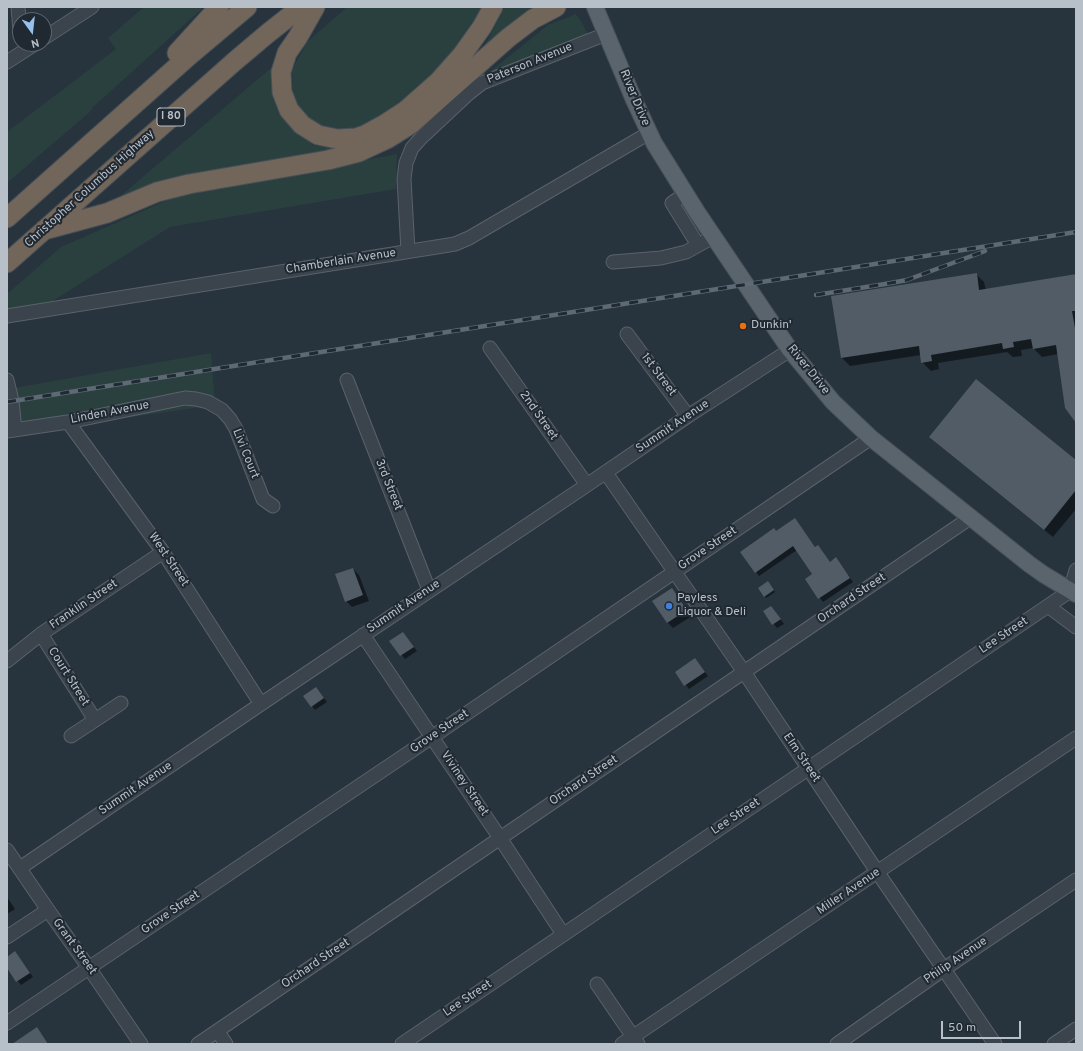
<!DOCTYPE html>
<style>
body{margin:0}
#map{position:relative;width:1083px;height:1051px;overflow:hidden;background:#27333d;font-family:Overpass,sans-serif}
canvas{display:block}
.frame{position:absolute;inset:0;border:8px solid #b7bfc8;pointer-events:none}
.north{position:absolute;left:12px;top:12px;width:40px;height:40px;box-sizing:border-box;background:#202932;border:1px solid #5c656e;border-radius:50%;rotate:165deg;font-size:11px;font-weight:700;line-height:16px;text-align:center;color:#b7bfc8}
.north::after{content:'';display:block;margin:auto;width:14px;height:18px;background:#96c1ee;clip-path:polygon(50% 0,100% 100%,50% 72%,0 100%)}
.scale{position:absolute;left:941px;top:1021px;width:80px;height:18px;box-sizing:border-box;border:2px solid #b7bfc8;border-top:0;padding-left:5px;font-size:12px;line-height:14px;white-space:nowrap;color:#b7bfc8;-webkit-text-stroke:3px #202932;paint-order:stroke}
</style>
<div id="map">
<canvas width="1083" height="1051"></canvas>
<div class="frame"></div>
<div class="north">N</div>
<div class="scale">50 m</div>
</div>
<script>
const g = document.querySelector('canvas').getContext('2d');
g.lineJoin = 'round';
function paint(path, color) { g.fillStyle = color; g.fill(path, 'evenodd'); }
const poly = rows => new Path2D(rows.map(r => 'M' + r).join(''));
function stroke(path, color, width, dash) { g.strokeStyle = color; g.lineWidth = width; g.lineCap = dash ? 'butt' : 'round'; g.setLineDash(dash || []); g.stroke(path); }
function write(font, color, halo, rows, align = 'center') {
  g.font = font + ' Overpass,sans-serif'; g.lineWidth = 4; g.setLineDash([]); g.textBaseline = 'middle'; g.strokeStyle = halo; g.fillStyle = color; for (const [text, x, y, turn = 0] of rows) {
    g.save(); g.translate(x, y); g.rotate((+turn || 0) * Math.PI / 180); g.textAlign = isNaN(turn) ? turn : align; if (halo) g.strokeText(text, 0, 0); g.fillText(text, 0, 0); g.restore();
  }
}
const green = poly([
 [144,7,204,7,92,108,91,111,7,183,7,132,116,49,108,38],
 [347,7,482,7,481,13,451,60,375,125,342,135,313,128,293,103,292,70,307,42],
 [505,7,545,7,480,54],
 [576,14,582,23,588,34,486,75,548,25],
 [278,62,282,111,312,145,351,150,117,199],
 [397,154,396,189,170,227,40,309,7,316,7,294,61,247,179,195],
 [211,353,215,405,7,435,7,383,8,389]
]);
const shadow = poly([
 [976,274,984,282,986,290,1076,274,1076,421,1058,354,1042,357,1033,348,1021,350,1022,356,1013,357,1007,352,938,363,939,369,931,371,922,362,921,355,850,366,842,358,832,297],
 [930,437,1076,461,1076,509,1053,537,939,445],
 [795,520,816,548,830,563,836,559,853,582,823,602,806,579,814,574,797,550,759,576,756,572,776,532],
 [353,569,359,575,369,601,352,607,346,601],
 [769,584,775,592,766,598,765,596],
 [672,590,678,596,692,616,673,628,667,622],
 [771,607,784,624,777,628,764,612],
 [403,633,417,651,405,659,391,641],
 [695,660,708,676,689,689,676,672],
 [316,688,327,702,315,710,312,706],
 [7,897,15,909,7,914],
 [15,953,33,977,21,985,7,967,7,958]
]);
const building = poly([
 [977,273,979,290,1076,274,1076,311,1072,311,1076,334,1076,423,1065,408,1056,345,1033,349,1031,339,1013,342,1014,347,1003,349,1002,343,931,355,932,361,921,363,919,346,841,358,831,296],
 [976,379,1076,460,1076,490,1044,530,929,437],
 [795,518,815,547,818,545,830,562,836,557,850,578,818,599,805,579,812,574,793,546,755,573,740,552,774,528,776,531],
 [353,568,363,595,345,602,335,574],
 [768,581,774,590,764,597,758,588],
 [672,588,687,610,667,623,652,601],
 [771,606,781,619,772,625,763,611],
 [403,632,414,647,400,656,389,641],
 [695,658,705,672,684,686,675,672],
 [316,687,324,698,311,707,303,696],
 [15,951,30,973,16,982,7,968,7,957],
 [37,1027,48,1044,12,1044]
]);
const minor = poly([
 [18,7,20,31],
 [44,38,92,7],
 [7,62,35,44],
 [685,194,672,203,698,245],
 [408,251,404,179,406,163,412,148,421,138,468,94,482,83,606,34],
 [613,262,661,258,686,252,713,237],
 [7,316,455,244,469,238,649,133],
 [627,334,688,416],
 [490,348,587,485],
 [7,380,12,401,15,430],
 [347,380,429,590],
 [68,422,163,552,261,704],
 [7,431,68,422,185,398,196,399,208,402,222,410,230,419,236,429,263,499,273,506],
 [606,473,744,672,878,873,995,1044],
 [1048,606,1076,627],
 [41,634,95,720],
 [363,635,500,838,563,934],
 [7,661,41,634,163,552],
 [71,736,121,703],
 [7,850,48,910,89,968,141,1044],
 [20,868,261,704,587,485,688,416,790,350],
 [7,937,48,910],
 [597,984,638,1044],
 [7,1023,432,737,871,438],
 [218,1032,226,1044],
 [198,1044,970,518],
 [402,1044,1070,591,1076,570],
 [622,1044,1076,738],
 [837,1044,944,969,1076,880],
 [1054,1044,1076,1029]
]);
const major = poly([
 [595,7,634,100,654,143,697,212,790,350,833,402,871,438,1029,564,1043,574,1076,594]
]);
const highway = poly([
 [315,7,298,37,287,53,281,72,282,92,289,110,302,125,318,135,337,139,356,138,365,135,385,124,405,111,439,81,462,55,482,27,493,7],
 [177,53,219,7],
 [7,218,190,55,247,7],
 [44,230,107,213,157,192,189,184,328,160,359,152,387,139,411,124,508,38,533,19,556,7],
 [7,263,235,61,267,34,301,7]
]);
const rail = poly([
 [816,295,885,284,907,280,985,251],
 [7,402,1076,232]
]);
const markers = [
 [743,326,4,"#e8710a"],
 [669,606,4,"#3f7fe0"]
];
const shields = [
 [171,117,28]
];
const shieldNames = [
 ["I 80",171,117]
];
const streetNames = [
 ["Paterson Avenue",530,64,-22],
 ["River Drive",634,98,67],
 ["Christopher Columbus Highway",90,189,-42],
 ["Chamberlain Avenue",341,262,-9],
 ["River Drive",808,370,51],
 ["1st Street",658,375,53],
 ["Linden Avenue",110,413,-11],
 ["2nd Street",538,416,55],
 ["Summit Avenue",673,427,-34],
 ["Livi Court",245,454,68],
 ["3rd Street",388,485,68],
 ["Grove Street",708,549,-34],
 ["West Street",168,560,56],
 ["Orchard Street",852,599,-34],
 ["Franklin Street",84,605,-34],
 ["Summit Avenue",404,607,-34],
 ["Lee Street",1004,636,-34],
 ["Court Street",68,677,58],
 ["Grove Street",440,732,-34],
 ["Elm Street",801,758,56],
 ["Orchard Street",584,781,-34],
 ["Viviney Street",464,784,56],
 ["Summit Avenue",136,789,-34],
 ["Lee Street",736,817,-34],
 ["Miller Avenue",849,892,-34],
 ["Grove Street",171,913,-34],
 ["Grant Street",74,947,54],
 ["Philip Avenue",956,961,-34],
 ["Orchard Street",316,964,-34],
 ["Lee Street",468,999,-34]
];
const poiNames = [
 ["Dunkin'",751,326],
 ["Payless",677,599],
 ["Liquor & Deli",677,613]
];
paint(green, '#2a403f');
paint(shadow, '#0007');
paint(building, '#515c67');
stroke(minor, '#59626b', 15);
stroke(major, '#475059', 18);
stroke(highway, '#464f58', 21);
stroke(minor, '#3b444d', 13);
stroke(major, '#59646d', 16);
stroke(highway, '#726559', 19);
stroke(rail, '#5d6974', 4.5);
stroke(rail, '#202932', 3, [9]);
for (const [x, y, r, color] of markers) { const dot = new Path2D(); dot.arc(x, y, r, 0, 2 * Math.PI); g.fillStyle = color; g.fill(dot); stroke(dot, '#202932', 1.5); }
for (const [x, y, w] of shields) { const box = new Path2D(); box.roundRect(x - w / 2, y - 9, w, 18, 3); g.fillStyle = '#202932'; g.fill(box); stroke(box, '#b7bfc8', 1); }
write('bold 11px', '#b7bfc8', null, shieldNames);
write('12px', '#b7bfc8', '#202932', streetNames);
write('12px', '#b7bfc8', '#202932', poiNames, 'left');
</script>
